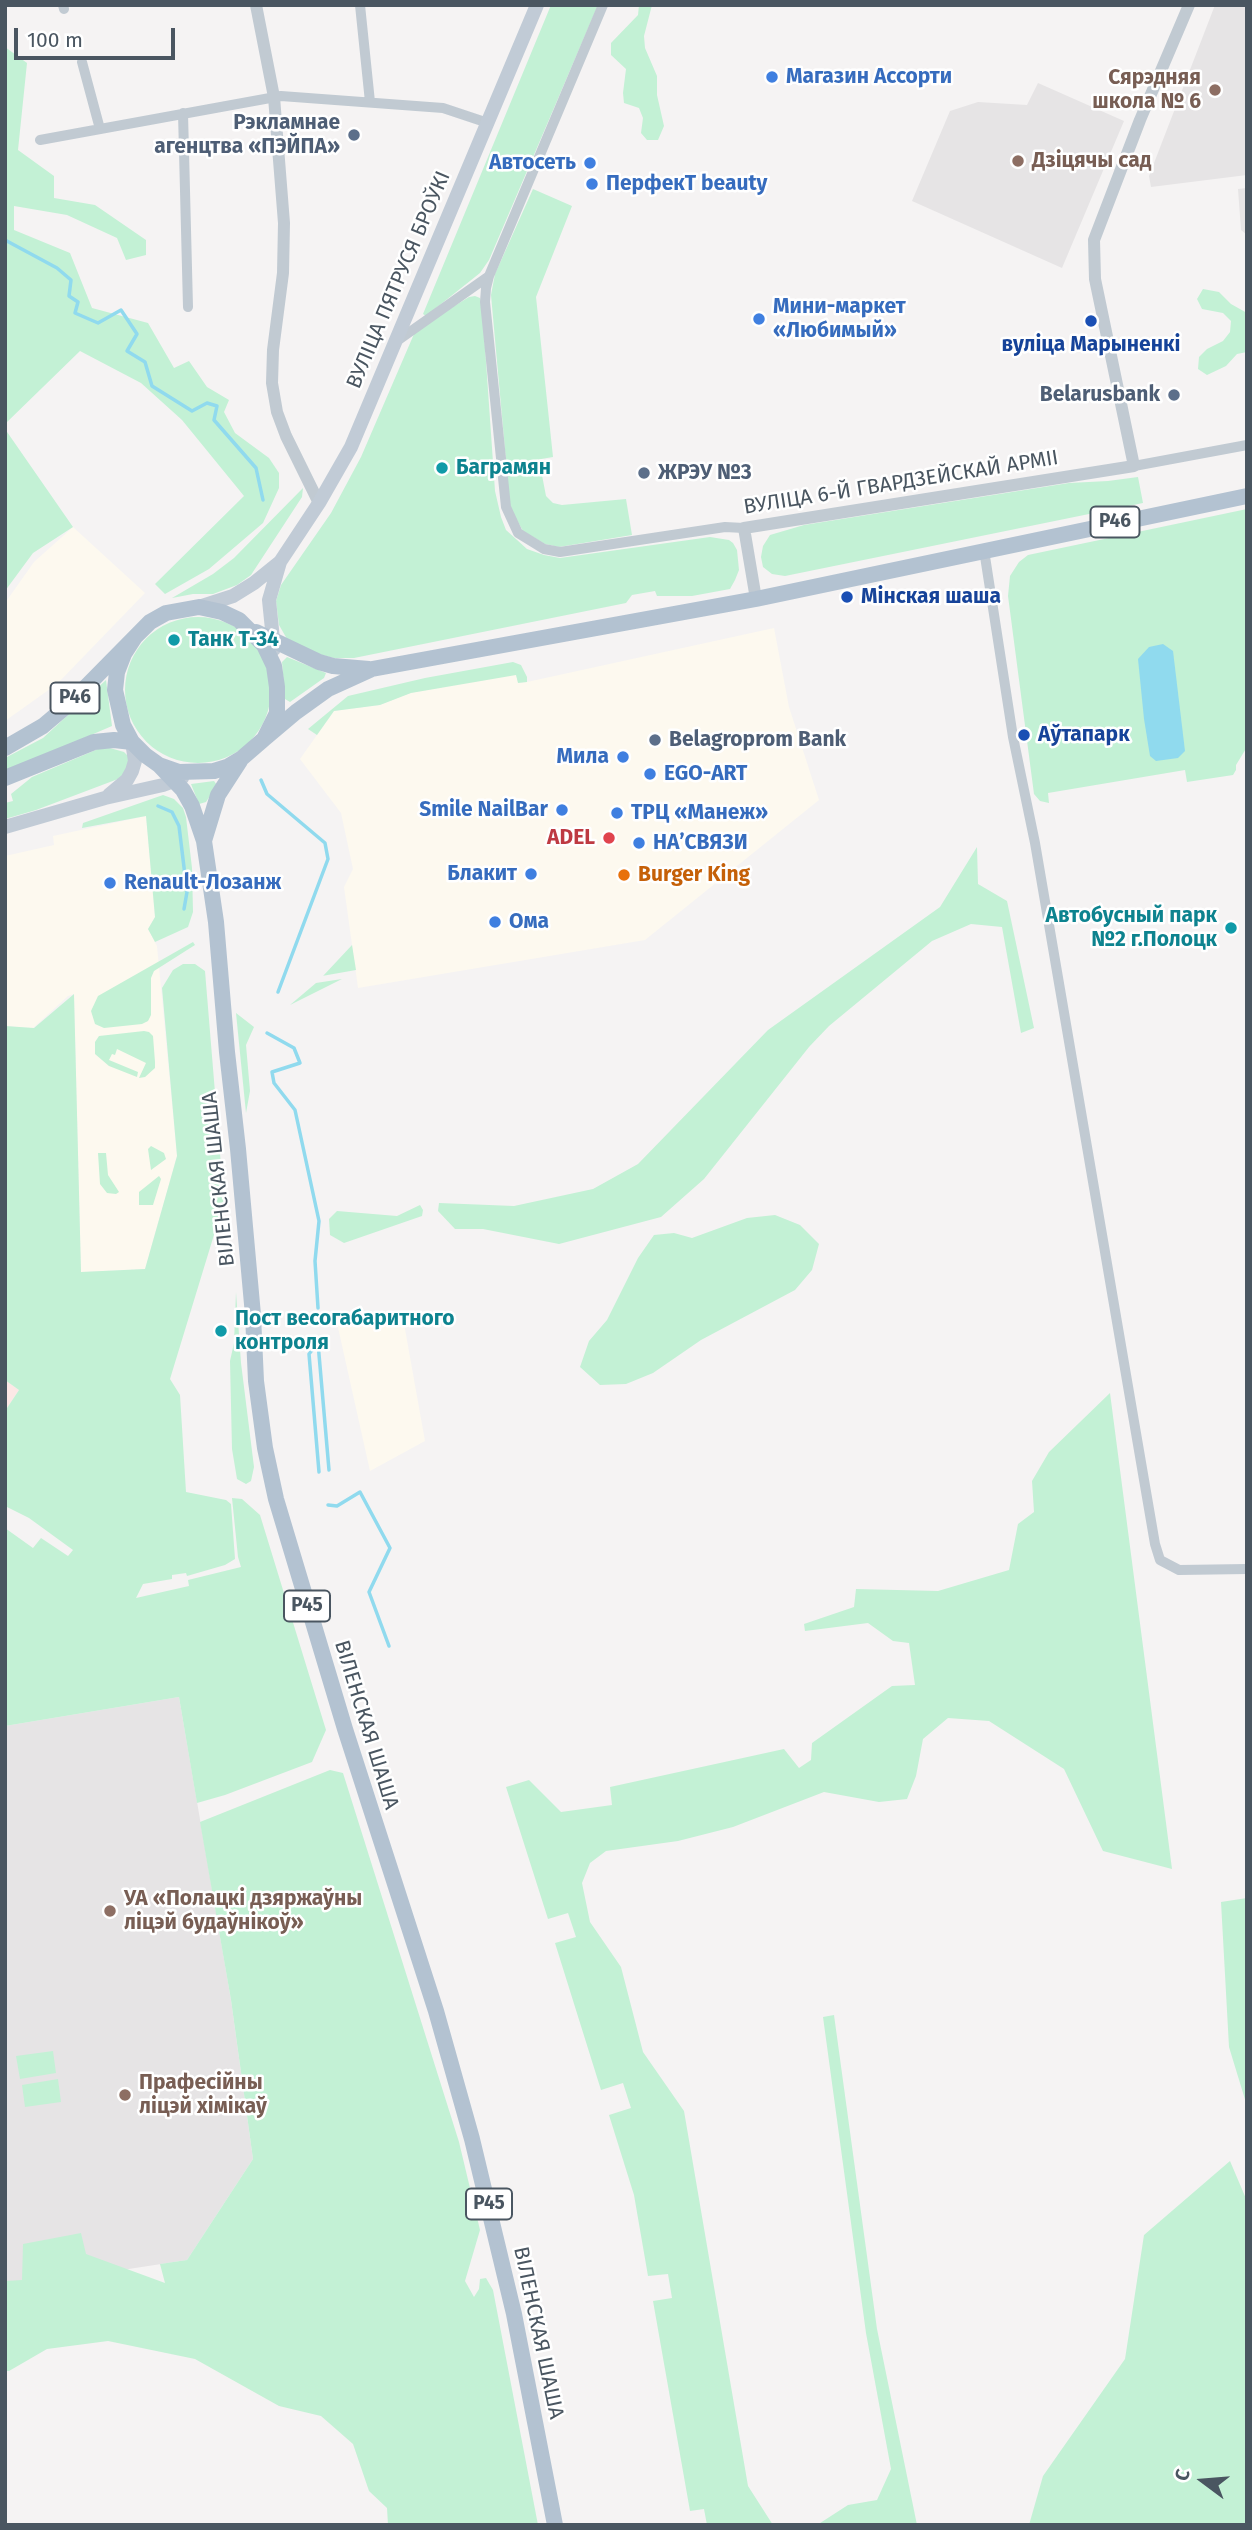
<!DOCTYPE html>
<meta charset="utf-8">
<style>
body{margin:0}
#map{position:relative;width:1252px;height:2530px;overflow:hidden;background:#f5f3f3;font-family:"Fira Sans",sans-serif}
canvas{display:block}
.frame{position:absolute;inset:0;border:7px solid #4a5661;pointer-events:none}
.north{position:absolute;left:1168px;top:2446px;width:70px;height:70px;-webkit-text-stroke:5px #fff;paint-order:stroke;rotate:286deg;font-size:19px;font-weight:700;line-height:28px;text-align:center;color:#4a5661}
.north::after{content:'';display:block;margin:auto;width:24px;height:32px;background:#4a5661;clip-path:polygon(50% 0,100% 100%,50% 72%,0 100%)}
.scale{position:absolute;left:14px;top:28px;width:161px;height:32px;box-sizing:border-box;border:4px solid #4a5661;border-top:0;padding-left:9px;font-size:21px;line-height:24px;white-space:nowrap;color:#4a5661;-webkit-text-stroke:5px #fff;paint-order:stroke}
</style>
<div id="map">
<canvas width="1252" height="2530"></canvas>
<div class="frame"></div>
<div class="north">С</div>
<div class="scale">100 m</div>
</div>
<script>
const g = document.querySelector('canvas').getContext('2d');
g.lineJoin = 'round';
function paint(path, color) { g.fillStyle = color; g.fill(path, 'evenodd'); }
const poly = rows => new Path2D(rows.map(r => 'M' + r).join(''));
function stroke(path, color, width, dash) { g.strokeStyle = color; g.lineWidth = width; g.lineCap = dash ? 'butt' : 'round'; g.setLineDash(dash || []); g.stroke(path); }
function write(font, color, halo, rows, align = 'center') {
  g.font = font + ' "Fira Sans",sans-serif'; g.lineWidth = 5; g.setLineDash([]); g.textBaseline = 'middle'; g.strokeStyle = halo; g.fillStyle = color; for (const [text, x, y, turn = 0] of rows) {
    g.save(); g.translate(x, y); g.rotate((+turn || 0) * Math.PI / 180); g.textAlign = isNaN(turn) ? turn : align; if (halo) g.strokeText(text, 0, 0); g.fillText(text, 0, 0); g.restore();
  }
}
const commercial = poly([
 [73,527,145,593,57,684,5,721,5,603,34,562],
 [774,628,789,707,819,800,645,940,358,988,344,887,353,869,341,813,300,759,334,711,380,705,410,693,516,674,518,683,527,682],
 [146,816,155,917,148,929,157,946,177,1156,145,1269,81,1272,74,994,68,996,33,1028,5,1026,5,856,54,845,53,836],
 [403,1318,425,1441,370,1471,337,1323]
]);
const education = poly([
 [1215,5,1247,5,1247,175,1151,187,1149,176],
 [1038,83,1124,121,1062,268,912,201,950,111,978,102,1027,105],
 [1247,188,1247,235,1241,230,1238,189],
 [179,1697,231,2000,253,2159,187,2260,5,2288,5,1726]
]);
const medical = poly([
 [5,1380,19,1390,5,1411]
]);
const green = poly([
 [551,5,598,5,489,260,480,273,426,316,423,314],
 [639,5,652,5,644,36,645,48,657,76,657,95,664,126,658,140,647,140,641,133,643,118,639,108,624,103,623,93,626,69,611,55,611,43,638,15],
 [5,47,27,63,18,150,54,176,54,198,95,205,146,240,146,255,126,260,117,238,67,215,14,206,14,230,70,253,92,308,148,323,174,368,189,361,207,387,229,400,224,412,235,433,269,458,279,473,279,488,263,523,209,569,165,594,155,584,244,496,182,420,141,383,80,351,5,424],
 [533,189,572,206,536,297,553,457,512,464,506,461,491,295,495,274],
 [1203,289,1219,292,1231,304,1247,313,1247,352,1237,354,1226,366,1207,375,1198,369,1199,357,1207,349,1223,341,1230,332,1231,321,1223,313,1202,309,1197,299],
 [475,296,480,298,482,304,495,491,501,517,506,530,527,549,544,555,560,558,710,537,729,540,733,543,737,550,739,570,735,580,730,589,692,596,657,596,655,591,632,595,626,603,354,658,334,658,314,653,287,639,279,625,276,601,281,585,331,513,361,457,414,334,446,311,469,297],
 [5,429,73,527,33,553,5,591],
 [541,470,546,496,553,503,562,505,626,499,632,535,559,547,545,544,523,531,510,508,507,474],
 [1138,477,1143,503,785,576,772,574,763,567,761,557,763,546,770,535,804,525,1069,483,1108,481],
 [303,488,302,497,251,575,237,585,213,594,193,594,172,598,213,574,234,558],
 [1247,509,1247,747,1236,765,1236,770,1233,775,1187,782,1185,770,1048,793,1049,803,1040,801,1034,794,1008,596,1010,576,1019,562,1028,555],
 '125 690a73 73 0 1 1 146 0a73 73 0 1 1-146 0Z',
 [287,657,326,673,324,678,290,702,285,699,282,662],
 [513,662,521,665,527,677,527,682,518,683,516,675,411,693,380,705,334,711,317,735,308,729,348,696,425,678],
 [106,680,112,726,5,772,5,758,43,738],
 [110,748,124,752,128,756,129,761,124,774,118,779,36,810,5,819,5,803,13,801,11,794,32,777,98,749],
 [214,781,217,785,206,802,199,804,191,784],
 [163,795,174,799,183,808,186,817,192,868,193,912,188,927,155,942,148,929,155,917,146,816,82,828,83,823],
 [977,847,978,884,1007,901,1034,1028,1021,1033,1002,927,971,924,932,941,829,1026,809,1047,704,1179,661,1217,559,1244,483,1229,455,1229,438,1211,439,1203,514,1206,593,1189,638,1164,768,1030,940,907],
 [193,942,195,945,154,971,151,978,151,1015,148,1021,142,1024,104,1028,95,1024,91,1011,98,996],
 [352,945,356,970,322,976,323,976],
 [183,964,195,964,205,971,224,1202,170,1379,180,1395,186,1492,226,1500,231,1504,235,1559,225,1565,187,1576,186,1573,172,1575,172,1579,143,1584,136,1598,189,1586,188,1580,241,1567,238,1557,232,1498,242,1499,260,1515,326,1730,312,1762,225,1795,197,1803,179,1697,5,1726,5,1528,33,1548,41,1538,68,1556,73,1550,29,1518,5,1506,5,1411,19,1390,5,1380,5,1026,34,1028,74,994,81,1272,145,1269,177,1156,162,988,173,970],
 [342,979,290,1005,316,983],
 [236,1013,254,1027,246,1045,250,1091,246,1113],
 [144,1031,149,1032,153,1036,155,1062,155,1068,145,1077,139,1078,146,1063,117,1049,115,1055,112,1054,109,1060,138,1072,137,1077,109,1066,95,1054,95,1042,99,1036],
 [151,1146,164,1153,166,1159,151,1170,148,1149],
 [98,1153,106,1153,108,1175,119,1192,116,1194,107,1193,100,1184],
 [159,1176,161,1179,153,1205,139,1205,139,1192],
 [420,1205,423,1210,422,1216,344,1243,330,1235,329,1219,337,1211,397,1216],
 [775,1215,800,1225,819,1244,812,1270,795,1290,701,1340,653,1373,626,1384,600,1385,580,1367,589,1341,607,1320,638,1258,654,1235,674,1233,692,1238,747,1218],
 [236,1292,241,1363,254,1467,251,1481,246,1484,237,1479,232,1449,230,1361,234,1343],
 [1110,1393,1172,1869,1103,1851,1064,1769,989,1721,948,1718,923,1739,916,1776,907,1799,879,1802,824,1792,733,1827,678,1841,606,1851,590,1863,582,1883,590,1922,621,1967,643,2052,684,2111,748,2486,773,2525,707,2525,704,2509,690,2511,653,2301,672,2298,668,2274,648,2276,634,2195,609,2115,631,2108,623,2083,601,2090,555,1943,576,1937,568,1913,548,1919,506,1787,529,1780,561,1812,612,1805,610,1787,784,1749,799,1768,811,1760,812,1743,892,1686,915,1685,909,1643,893,1641,868,1623,805,1631,804,1624,854,1607,856,1589,938,1591,1009,1570,1018,1524,1034,1512,1032,1481,1049,1452],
 [330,1770,343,1773,459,2142,480,2230,465,2281,474,2297,479,2289,480,2279,486,2278,493,2290,538,2525,388,2525,387,2508,369,2491,353,2444,321,2416,279,2406,195,2359,108,2341,47,2349,9,2371,5,2371,5,2281,22,2280,23,2244,81,2233,86,2254,165,2283,160,2264,187,2260,253,2159,231,2000,200,1822],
 [1247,1898,1247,2106,1229,2047,1221,1902],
 [834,2015,877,2329,917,2525,817,2525,848,2505,877,2500,891,2469,866,2333,823,2017],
 [53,2051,56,2073,20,2079,16,2056],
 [58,2079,61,2102,25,2107,22,2085],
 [1230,2161,1247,2201,1247,2525,1029,2525,1043,2476,1125,2359,1144,2235]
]);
const water = poly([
 [1163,644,1173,651,1185,751,1178,758,1156,761,1150,756,1144,719,1138,659,1149,647]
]);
const stream = poly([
 [5,240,57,268,71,280,69,296,78,302,75,313,98,323,121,310,137,334,127,351,145,362,152,386,192,411,207,403,217,406,214,420,256,468,263,500],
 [261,780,267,794,325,843,328,859,278,992],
 [158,806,172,812,179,826,187,892,184,909],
 [267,1033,294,1048,300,1063,272,1072,274,1083,295,1110,319,1221,315,1261,318,1308],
 [318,1343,309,1354,319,1472],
 [318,1343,329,1470],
 [328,1505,337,1506,360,1492,390,1548,369,1592,389,1646]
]);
const minor = poly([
 [63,5,64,9],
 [360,5,370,102],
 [603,5,489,276,486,288,485,302,506,507,518,533,544,549,560,552,725,527,744,528],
 [82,62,100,129],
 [183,113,188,307],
 [40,140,281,96,443,108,488,123],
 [397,341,489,276],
 [1134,466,1247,445],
 [984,550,1013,737,1035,843,1155,1544,1160,1560,1179,1570,1247,1569]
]);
const tertiary = poly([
 [256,5,274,97,284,223,283,273,273,350,272,383,277,412,286,436,319,503],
 [756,599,744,528,1134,466,1095,279,1094,240,1140,120,1189,5]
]);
const secondary = poly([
 [199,607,233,596,254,583,280,562,319,503,351,447,537,5],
 [274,649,269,600,280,562],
 [109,795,127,780,132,771,135,761,132,742],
 [5,827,105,798,163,785,182,778]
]);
const primary = poly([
 [256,632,319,662,333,666,369,669],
 [264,739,296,712,328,689,372,669,756,599,1247,496],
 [5,748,43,726,69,704,135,637,150,622,166,613,199,607,222,612,239,620,264,645,274,666,277,687,277,713,264,739,242,758,227,767,214,771,179,772,159,765,145,755,132,742,123,725,115,690,117,672,124,654,135,637],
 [159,765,183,790,192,806,204,841,216,922,227,1052,238,1149,253,1315,256,1381,265,1448,276,1499,345,1729,436,2011,472,2139,514,2314,555,2525],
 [5,778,94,742,114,740,132,742],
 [204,841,218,795,240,761]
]);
const markers = [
 [772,77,7,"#3f7fe0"],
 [1215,90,7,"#8d6e63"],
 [354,135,7,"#5c6f8a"],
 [1018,161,7,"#8d6e63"],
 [590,163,7,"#3f7fe0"],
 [592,184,7,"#3f7fe0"],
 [759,319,7,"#3f7fe0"],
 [1091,321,7,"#1a4fb4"],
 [1174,395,7,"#5c6f8a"],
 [442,468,7,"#0f9aa8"],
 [644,473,7,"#5c6f8a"],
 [847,597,7,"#1a4fb4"],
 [174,640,7,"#0f9aa8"],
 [1024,735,7,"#1a4fb4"],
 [655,740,7,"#5c6f8a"],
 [623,757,7,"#3f7fe0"],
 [650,774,7,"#3f7fe0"],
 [562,810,7,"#3f7fe0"],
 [617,813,7,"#3f7fe0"],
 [609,838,7,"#e0444e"],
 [639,843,7,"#3f7fe0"],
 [531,874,7,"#3f7fe0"],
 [624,875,7,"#e8710a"],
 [110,883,7,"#3f7fe0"],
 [495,922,7,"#3f7fe0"],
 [1231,928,7,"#0f9aa8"],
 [221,1331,7,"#0f9aa8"],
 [110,1911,7,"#8d6e63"],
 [125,2095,7,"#8d6e63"]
];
const shields = [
 [1115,522,49],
 [75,698,49],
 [307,1606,46],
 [489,2204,46]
];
const shieldNames = [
 ["Р46",1115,522],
 ["Р46",75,698],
 ["Р45",307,1606],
 ["Р45",489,2204]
];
const shopNames = [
 ["Магазин Ассорти",786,77],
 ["Автосеть",576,163,"right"],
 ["ПерфекТ beauty",606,184],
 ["Мини-маркет",773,307],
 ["«Любимый»",773,331],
 ["Мила",609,757,"right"],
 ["EGO-ART",664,774],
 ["Smile NailBar",548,810,"right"],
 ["ТРЦ «Манеж»",631,813],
 ["НАʼСВЯЗИ",653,843],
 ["Блакит",517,874,"right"],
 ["Renault-Лозанж",124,883],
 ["Ома",509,922]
];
const educationNames = [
 ["Сярэдняя",1201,78,"right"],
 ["школа № 6",1201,102,"right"],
 ["Дзіцячы сад",1032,161],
 ["УА «Полацкі дзяржаўны",124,1899],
 ["ліцэй будаўнікоў»",124,1923],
 ["Прафесійны",139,2083],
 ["ліцэй хімікаў",139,2107]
];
const serviceNames = [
 ["Рэкламнае",340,123],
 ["агенцтва «ПЭЙПА»",340,147],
 ["Belarusbank",1160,395],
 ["ЖРЭУ №3",658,473,"left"],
 ["Belagroprom Bank",669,740,"left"]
];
const streetNames = [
 ["ВУЛІЦА ПЯТРУСЯ БРОЎКІ",399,280,-67],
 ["ВУЛІЦА 6-Й ГВАРДЗЕЙСКАЙ АРМІІ",901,483,-9],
 ["ВІЛЕНСКАЯ ШАША",219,1179,-96],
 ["ВІЛЕНСКАЯ ШАША",366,1725,73],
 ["ВІЛЕНСКАЯ ШАША",538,2333,78]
];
const transitNames = [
 ["вуліца Марыненкі",1091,345,"center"],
 ["Мінская шаша",861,597],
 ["Аўтапарк",1038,735]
];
const cultureNames = [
 ["Баграмян",456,468],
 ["Танк Т-34",188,640],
 ["Автобусный парк",1217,916,"right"],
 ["№2 г.Полоцк",1217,940,"right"],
 ["Пост весогабаритного",235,1319],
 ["контроля",235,1343]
];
const healthNames = [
 ["ADEL",595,838]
];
const foodNames = [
 ["Burger King",638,875]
];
paint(commercial, '#fdf9ef');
paint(education, '#e6e4e5');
paint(medical, '#fce8e6');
paint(green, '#c3f1d5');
paint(water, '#90daee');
stroke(stream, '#90daee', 3.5);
stroke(minor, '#c1cad2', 10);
stroke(tertiary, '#c1cad2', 12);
stroke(secondary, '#c1cbd6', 14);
stroke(primary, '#b3c2d1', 16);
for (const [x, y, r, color] of markers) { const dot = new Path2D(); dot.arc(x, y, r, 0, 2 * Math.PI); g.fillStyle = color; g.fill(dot); stroke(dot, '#fff', 2.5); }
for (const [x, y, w] of shields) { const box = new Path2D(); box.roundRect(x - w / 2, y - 15.5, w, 31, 5); g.fillStyle = '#fff'; g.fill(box); stroke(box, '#4a5661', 2); }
write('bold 19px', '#4a5661', null, shieldNames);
write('bold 21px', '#366cbe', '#fff', shopNames, 'left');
write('bold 21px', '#785e54', '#fff', educationNames, 'left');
write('bold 21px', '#4e5e75', '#fff', serviceNames, 'right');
write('21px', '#4a5661', '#fff', streetNames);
write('bold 21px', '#164399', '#fff', transitNames, 'left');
write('bold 21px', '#0d838f', '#fff', cultureNames, 'left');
write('bold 21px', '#be3a42', '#fff', healthNames, 'right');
write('bold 21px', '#c56008', '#fff', foodNames, 'left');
</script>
